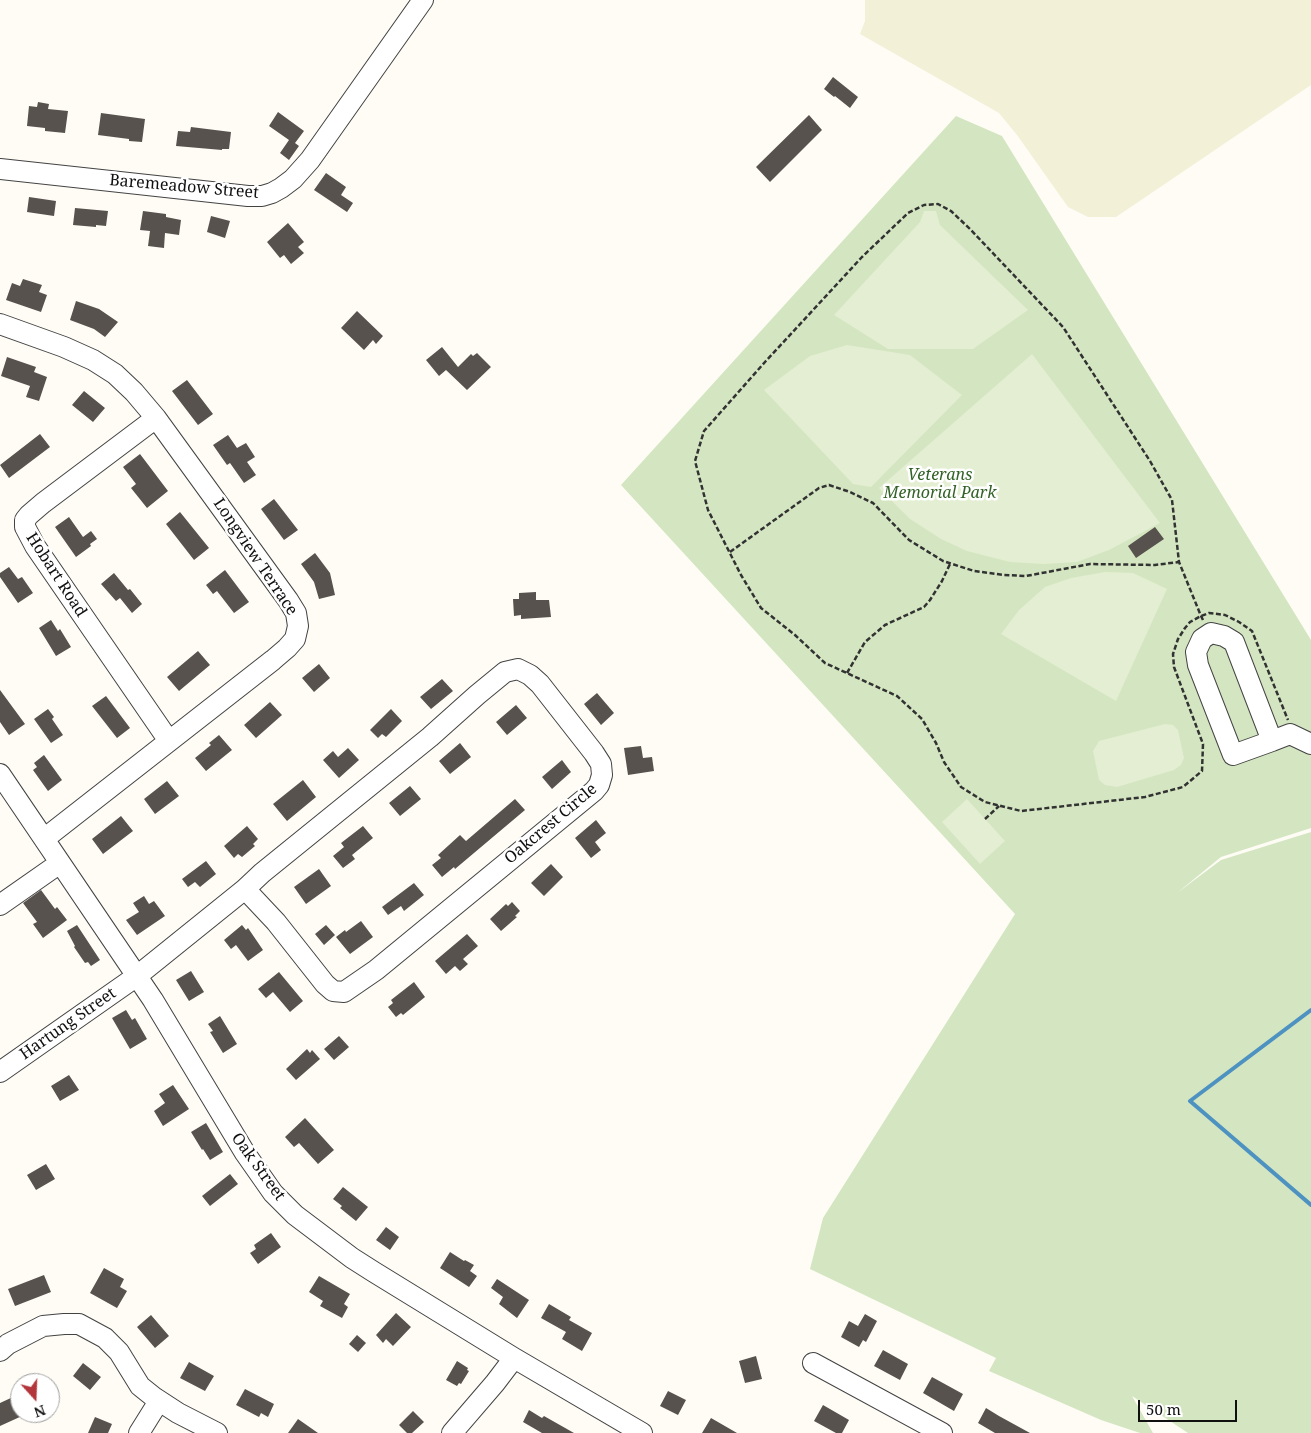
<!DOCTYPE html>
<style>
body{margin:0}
#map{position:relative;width:1311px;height:1433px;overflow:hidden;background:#fefcf5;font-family:"Noto Serif",serif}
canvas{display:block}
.north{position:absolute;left:10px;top:1373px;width:50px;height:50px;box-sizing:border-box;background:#fff;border:1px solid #9f9f9f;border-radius:50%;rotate:160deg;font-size:14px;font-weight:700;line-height:20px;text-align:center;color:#101010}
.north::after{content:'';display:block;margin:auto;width:18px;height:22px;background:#b3363c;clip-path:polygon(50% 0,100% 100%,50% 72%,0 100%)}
.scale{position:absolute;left:1138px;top:1400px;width:99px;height:22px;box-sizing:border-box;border:2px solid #101010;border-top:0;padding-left:6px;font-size:15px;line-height:18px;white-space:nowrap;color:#101010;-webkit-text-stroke:4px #fff;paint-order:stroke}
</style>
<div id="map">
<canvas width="1311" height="1433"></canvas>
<div class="north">N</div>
<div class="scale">50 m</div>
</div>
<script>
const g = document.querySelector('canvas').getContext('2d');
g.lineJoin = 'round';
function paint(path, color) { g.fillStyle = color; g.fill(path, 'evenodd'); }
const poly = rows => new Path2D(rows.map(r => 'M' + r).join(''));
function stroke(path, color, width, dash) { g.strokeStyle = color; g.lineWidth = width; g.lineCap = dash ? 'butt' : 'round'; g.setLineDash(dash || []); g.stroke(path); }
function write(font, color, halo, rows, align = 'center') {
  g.font = font + ' "Noto Serif",serif'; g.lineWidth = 5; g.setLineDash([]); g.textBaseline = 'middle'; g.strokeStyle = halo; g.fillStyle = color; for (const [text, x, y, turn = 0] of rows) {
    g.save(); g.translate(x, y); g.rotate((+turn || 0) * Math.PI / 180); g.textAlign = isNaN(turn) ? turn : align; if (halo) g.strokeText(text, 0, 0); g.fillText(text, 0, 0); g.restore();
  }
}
const farmland = poly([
 [865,0,1311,0,1311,85,1116,217,1088,217,1068,207,1017,135,999,113,860,34,865,21]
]);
const green = poly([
 [956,116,1002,136,1311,640,1311,828,1221,857,1177,893,1221,860,1311,832,1311,1433,1188,1433,1132,1396,1153,1433,1140,1433,1101,1420,989,1371,996,1358,810,1269,823,1218,1015,914,621,485]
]);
const pitch = poly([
 [924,211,936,211,940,225,1028,310,973,349,888,349,834,315,920,222],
 [847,345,910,355,962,395,871,487,853,484,764,390,810,356],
 [1032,354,1160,523,1109,550,1077,562,1043,564,1010,562,967,551,941,539,910,519,879,488],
 [1105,572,1133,573,1167,589,1116,701,1001,634,1019,610,1045,587,1071,578],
 [1165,724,1173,725,1178,730,1184,758,1181,765,1174,770,1117,787,1105,785,1099,780,1093,751,1099,741],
 [967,799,1005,841,980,864,942,822]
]);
const stream = poly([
 [1311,1010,1190,1101,1311,1205]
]);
const building = poly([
 [833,77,858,97,850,108,835,96,834,97,824,89],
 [38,102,49,104,48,109,68,111,65,133,45,131,45,128,27,126,29,106,37,107],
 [278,112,304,131,295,143,299,146,289,160,280,153,289,140,269,126],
 [101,113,145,119,142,142,129,141,129,139,98,135],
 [809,115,822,130,770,182,756,167],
 [191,127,231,132,229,149,222,149,222,150,176,146,178,131,190,132],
 [326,173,346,187,341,195,353,203,347,212,314,190],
 [29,197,56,201,54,216,27,212],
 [75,208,108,211,106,226,96,225,96,227,73,225],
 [143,211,166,214,166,217,181,220,179,235,165,233,164,248,148,246,150,231,140,230],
 [211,216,230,221,225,238,207,232],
 [288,223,304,242,298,247,304,253,291,264,284,255,280,258,267,242],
 [23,279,42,285,39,292,47,295,41,312,6,300,12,283,20,286],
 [76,301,99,309,118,322,105,337,94,329,70,320],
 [357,311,383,336,376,344,373,340,364,350,341,328],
 [442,347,458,367,471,354,473,356,477,353,491,367,467,390,446,370,439,376,426,360],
 [7,357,36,367,34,372,47,377,39,401,26,397,30,386,1,376],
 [187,380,213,414,198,425,172,391],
 [84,391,105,408,93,422,72,405],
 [40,434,50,447,9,478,0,465],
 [228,435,237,448,246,443,255,457,247,462,256,475,244,483,230,463,227,465,213,445],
 [140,454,168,491,147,508,131,488,136,484,123,467],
 [274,499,298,530,284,540,261,509],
 [180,512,209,548,194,560,166,524],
 [69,517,83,537,91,531,97,539,90,544,91,546,76,557,55,527],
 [1155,527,1164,539,1136,558,1128,546],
 [315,553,330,573,335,595,319,599,314,582,301,564],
 [9,567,18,579,22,577,33,593,18,603,0,577,0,573],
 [225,570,249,602,234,613,217,591,213,594,206,585],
 [114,573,128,590,130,589,142,604,132,613,120,598,116,601,101,584],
 [536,592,536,600,549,600,551,617,521,619,521,615,514,616,513,599,519,599,519,593],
 [51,620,58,631,60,629,71,647,56,656,39,628],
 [198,651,210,665,179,691,167,677],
 [319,664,330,678,314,692,302,678],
 [442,679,453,691,431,709,420,697],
 [0,690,25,724,9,735,0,722],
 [597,693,614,713,601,725,584,704],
 [106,696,130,728,117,738,92,706],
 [270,702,282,715,256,738,244,725],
 [516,705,527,718,507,735,496,722],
 [48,709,54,717,52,719,63,735,51,743,34,719],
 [391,709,402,721,386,737,382,734,378,738,370,730],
 [219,735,232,750,206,771,195,758,211,745,209,743],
 [460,743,471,757,450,774,439,761],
 [641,746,643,758,652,757,654,771,628,775,624,748],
 [348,748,359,760,339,778,323,760,333,751,338,757],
 [44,755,62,780,48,791,33,770,37,767,34,763],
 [562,760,571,772,552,789,542,777],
 [303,780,316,797,287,821,273,804],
 [167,781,179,796,155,814,144,799],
 [410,786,421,799,400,816,389,803],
 [515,799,525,810,455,869,454,867,442,877,432,865,441,858,438,855,460,835,466,841],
 [121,816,133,831,103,854,92,839],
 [596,820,606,833,595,842,601,850,591,858,575,838],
 [247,826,258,839,253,844,255,846,242,857,238,854,234,858,224,846],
 [363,826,373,838,352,855,355,859,343,868,333,856,344,847,341,843],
 [206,861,216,874,200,887,195,882,188,887,182,879],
 [551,864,563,877,544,896,531,883],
 [319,869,331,886,306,904,294,887],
 [414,883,424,895,404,911,401,906,388,915,382,907],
 [41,890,55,909,57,907,67,920,43,938,33,924,37,922,23,903],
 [144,896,149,904,154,901,165,916,137,935,126,920,139,912,133,903],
 [512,902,520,911,515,916,517,917,501,931,490,919,506,904,508,906],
 [361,921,373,937,350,954,336,937,345,930,346,932],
 [77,925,100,960,91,966,88,962,85,963,74,947,75,946,67,931],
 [242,925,246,930,248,928,263,950,248,961,236,945,231,949,224,940],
 [326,925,335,935,324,945,315,934],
 [467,934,478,946,463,959,468,964,460,971,455,966,446,974,435,961],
 [191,971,204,992,189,1001,176,980],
 [279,972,303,1001,290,1012,273,992,266,998,258,989],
 [414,982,425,997,403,1015,401,1013,396,1017,388,1007,393,1003,391,1000],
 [126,1010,132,1020,135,1018,147,1039,130,1049,112,1018],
 [220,1016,237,1044,223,1053,210,1032,213,1031,208,1024],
 [339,1036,349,1047,334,1060,324,1049],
 [307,1049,310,1053,312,1050,320,1059,296,1080,286,1069],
 [69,1075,79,1090,60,1101,51,1086],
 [173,1085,189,1109,163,1126,154,1111,165,1103,159,1094],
 [305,1118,334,1150,318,1164,299,1143,294,1147,285,1137],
 [206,1123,223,1152,210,1160,203,1149,202,1150,191,1132],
 [46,1164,55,1179,36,1190,27,1175],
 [230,1174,238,1184,210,1206,202,1196],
 [343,1187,368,1207,356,1221,340,1208,342,1206,333,1199],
 [386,1227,399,1237,390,1250,376,1240],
 [271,1233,281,1247,258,1264,250,1253,256,1249,254,1245],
 [450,1252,464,1261,465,1260,474,1265,470,1271,477,1276,469,1287,440,1268],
 [104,1268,124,1279,120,1287,127,1291,117,1308,90,1293],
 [44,1275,51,1292,15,1306,8,1289],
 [319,1276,350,1294,344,1304,348,1307,342,1318,320,1306,323,1301,309,1292],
 [497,1279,529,1300,517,1318,499,1304,503,1297,491,1288],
 [549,1304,571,1317,569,1320,592,1333,582,1351,562,1339,566,1332,541,1318],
 [396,1313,411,1327,393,1346,386,1339,383,1343,376,1335],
 [865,1314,877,1321,866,1342,863,1340,859,1347,841,1337,849,1321,858,1326],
 [151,1315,169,1336,155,1348,137,1327],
 [357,1335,366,1343,358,1352,349,1344],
 [883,1350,908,1364,900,1380,874,1366],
 [756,1356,762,1379,745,1383,739,1361],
 [457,1361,468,1368,467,1370,469,1371,461,1384,459,1383,457,1386,446,1380],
 [189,1362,214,1376,205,1391,180,1378],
 [83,1363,101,1377,90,1390,73,1376],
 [932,1377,963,1394,954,1411,923,1393],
 [245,1389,274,1404,268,1417,261,1413,259,1417,236,1405],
 [668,1391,686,1400,678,1415,660,1406],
 [13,1397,22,1416,0,1426,0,1403],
 [823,1405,849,1420,842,1433,836,1433,814,1421],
 [986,1408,999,1416,1030,1433,995,1433,978,1423],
 [529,1410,542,1418,544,1416,574,1433,542,1433,523,1422],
 [413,1411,424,1422,412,1433,407,1433,399,1425],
 [95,1417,112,1424,108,1433,88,1433],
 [711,1418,737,1433,702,1433],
 [298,1419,318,1433,288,1433]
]);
const path = poly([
 [730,552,819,488,829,485,850,492,873,503,909,540,943,561,974,571,1004,575,1026,576,1090,564,1155,565,1179,562],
 [1203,620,1201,616,1179,562,1172,500,1150,461,1063,327,970,229,951,211,938,204,924,205,908,213,862,257,765,362,704,431,695,461,708,510,741,575,761,608,795,635,825,663,897,696,922,719,936,743,944,762,961,787,985,802,1021,811,1145,797,1183,787,1202,771,1203,744,1174,667,1173,654,1178,639,1185,628,1190,622,1201,616,1209,613,1225,615,1239,622,1252,631,1288,720],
 [847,673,865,642,885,625,924,607,930,600,942,581,950,564],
 [985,819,999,806]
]);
const minor = poly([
 [0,169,248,196,262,196,272,193,281,188,293,179,310,160,423,0],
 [0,324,64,347,93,360,115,374,134,392,156,418,288,600,296,613,298,626,295,639,287,648,273,660,44,839],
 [156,418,43,503,29,515,25,520,25,527,35,546,169,741],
 [1272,741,1234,642,1224,636,1211,633,1202,639,1196,652,1198,665,1233,755,1272,741,1290,734,1311,744],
 [0,774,153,1000,245,1153,273,1193,295,1215,352,1258,374,1272,514,1358,642,1433],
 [0,905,60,863],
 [0,1072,137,976,245,889,276,922,325,984,333,991,344,992,376,970,594,791,599,785,602,775,601,764,594,753,540,684,530,675,518,669,505,672,477,695,430,737,262,873,245,889],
 [0,1351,8,1344,43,1326,64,1324,79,1324,105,1338,119,1352,140,1386,155,1398,178,1413,217,1433],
 [813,1363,942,1433],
 [139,1433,159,1401],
 [452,1433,495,1383,514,1358]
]);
const streetNames = [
 ["Baremeadow Street",184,187,5],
 ["Longview Terrace",255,557,56],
 ["Hobart Road",56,575,57],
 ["Oakcrest Circle",551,824,-40],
 ["Hartung Street",68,1024,-35],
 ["Oak Street",258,1167,54]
];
const parkNames = [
 ["Veterans",940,475],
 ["Memorial Park",940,493]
];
paint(farmland, '#f2f0d7');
paint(green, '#d4e6c1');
paint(pitch, '#e4eed2');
stroke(stream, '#4d92c0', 4);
paint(building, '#58524e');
stroke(minor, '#434343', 22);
stroke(path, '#323232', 2.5, [5, 2.5]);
stroke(minor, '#fff', 20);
write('16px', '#101010', '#fff', streetNames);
write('italic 16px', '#336226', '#fff', parkNames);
</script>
